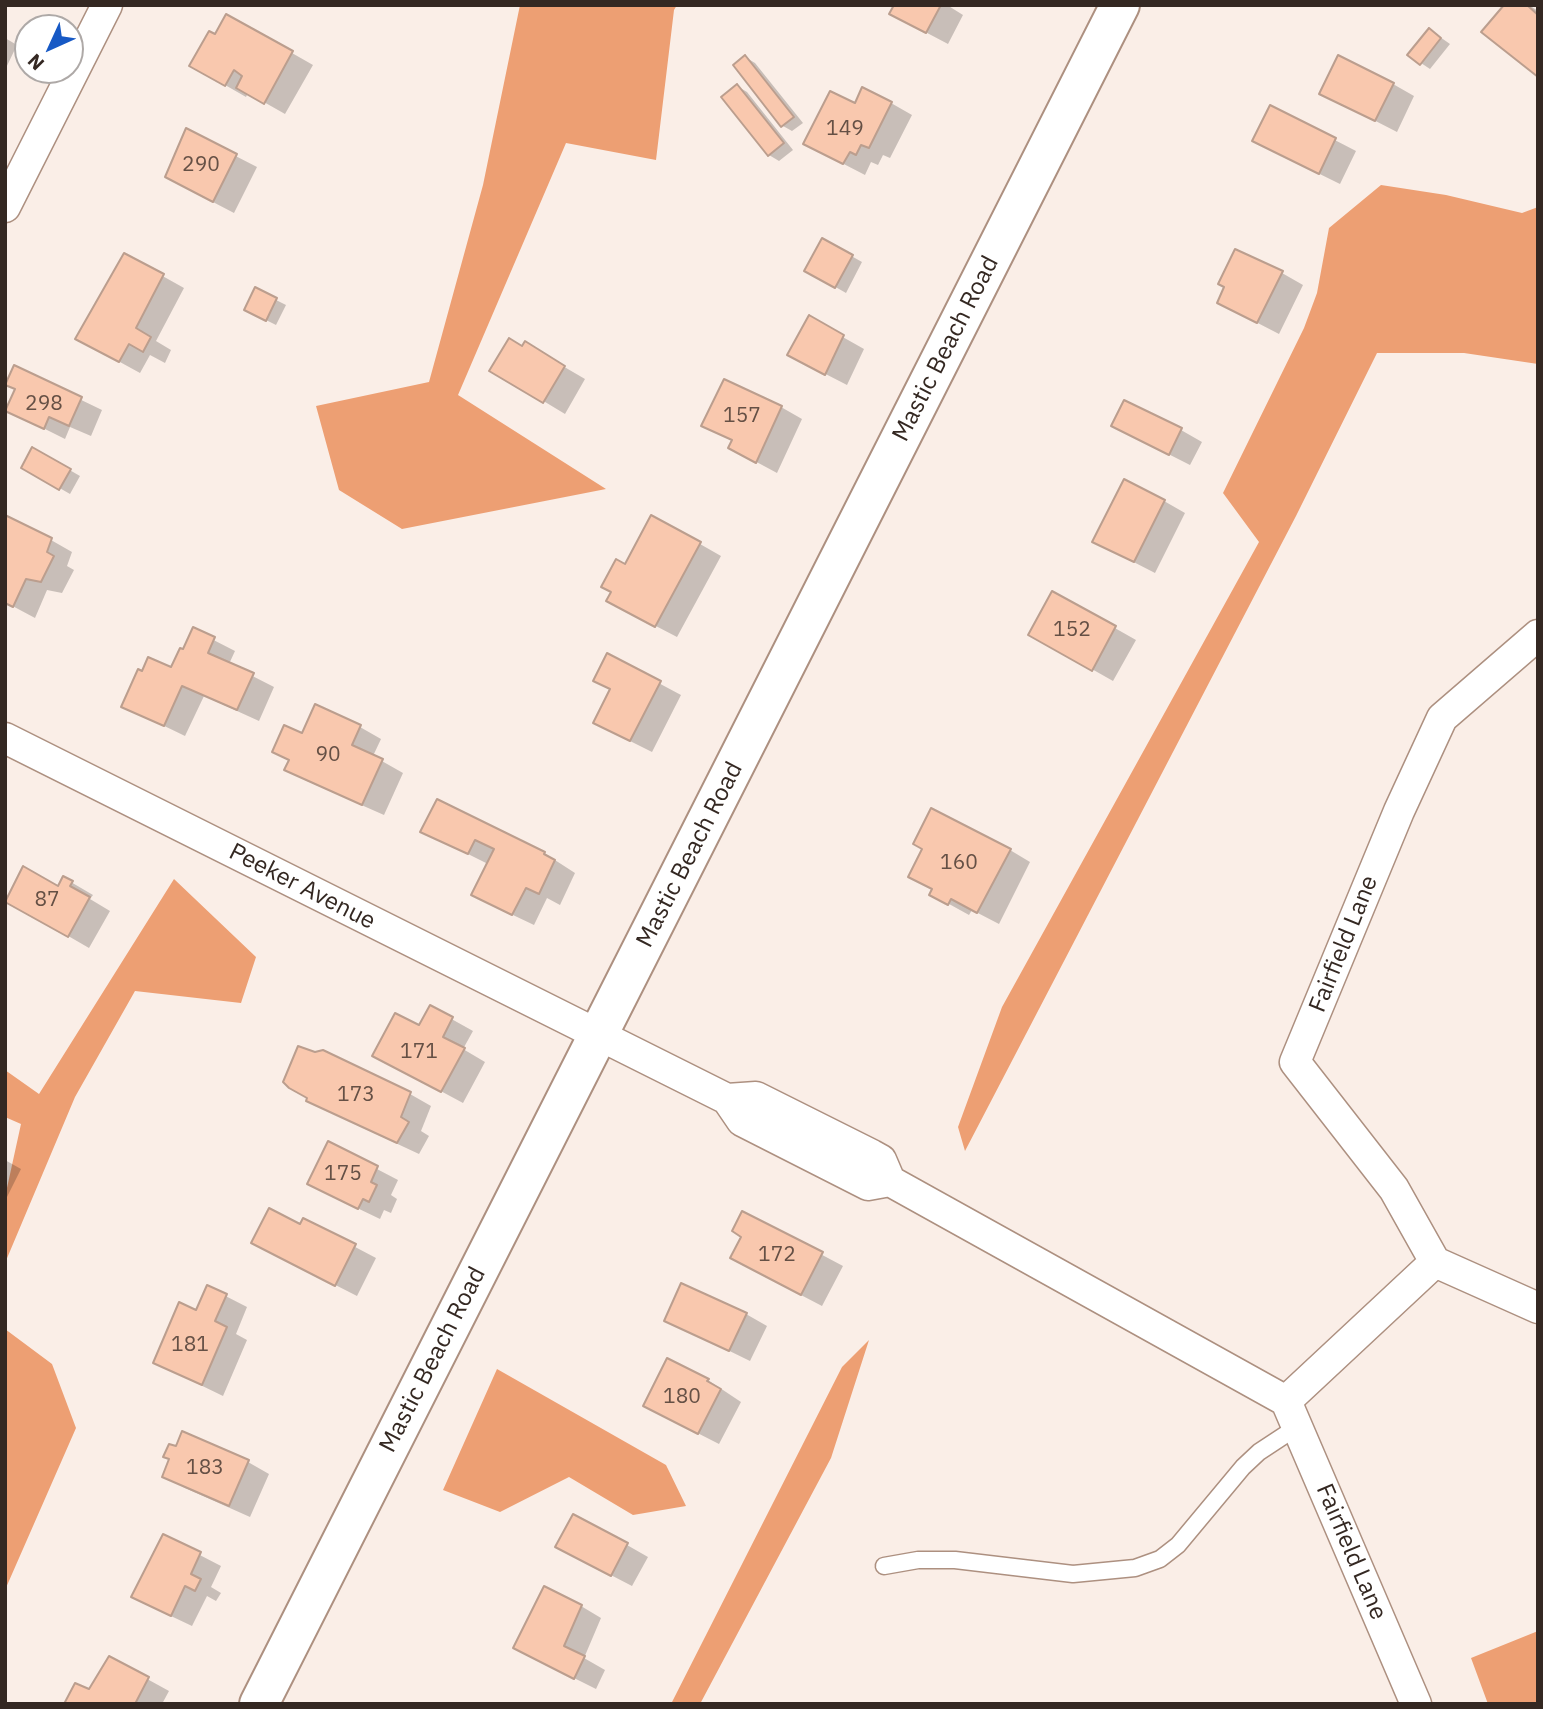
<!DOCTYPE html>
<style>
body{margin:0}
#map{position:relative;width:1543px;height:1709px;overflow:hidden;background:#faeee7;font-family:"IBM Plex Sans",sans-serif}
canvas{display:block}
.frame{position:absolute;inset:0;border:7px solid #342822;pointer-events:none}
.north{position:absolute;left:14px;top:14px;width:70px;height:70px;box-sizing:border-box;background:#fff;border:2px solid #aea9a7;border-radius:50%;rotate:225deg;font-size:19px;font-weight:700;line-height:28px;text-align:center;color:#342822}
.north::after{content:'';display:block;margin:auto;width:24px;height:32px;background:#1759c5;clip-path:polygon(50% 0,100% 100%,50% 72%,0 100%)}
</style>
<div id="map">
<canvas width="1543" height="1709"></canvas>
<div class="frame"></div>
<div class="north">N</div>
</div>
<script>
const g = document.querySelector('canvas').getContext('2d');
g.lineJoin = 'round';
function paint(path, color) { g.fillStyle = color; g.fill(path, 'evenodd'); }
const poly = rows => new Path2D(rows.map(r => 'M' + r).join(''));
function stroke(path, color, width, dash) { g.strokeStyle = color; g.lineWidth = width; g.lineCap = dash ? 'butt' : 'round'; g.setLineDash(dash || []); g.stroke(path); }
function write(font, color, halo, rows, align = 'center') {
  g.font = font + ' "IBM Plex Sans",sans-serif'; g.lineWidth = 7; g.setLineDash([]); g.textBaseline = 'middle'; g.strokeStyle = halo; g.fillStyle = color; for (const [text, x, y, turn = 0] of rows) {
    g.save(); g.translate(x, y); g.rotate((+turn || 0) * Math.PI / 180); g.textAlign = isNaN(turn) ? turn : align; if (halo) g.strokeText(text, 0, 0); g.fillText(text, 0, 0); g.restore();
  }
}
const forest = poly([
 [520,5,677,5,674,10,656,160,566,143,458,395,606,489,402,529,339,490,316,406,429,382,483,185],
 [1381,185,1446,195,1522,213,1538,207,1538,364,1464,353,1377,353,1296,516,965,1151,958,1127,1002,1007,1259,542,1223,493,1304,328,1317,293,1329,228],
 [174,879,256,957,241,1003,135,991,75,1097,5,1263,5,1197,21,1124,5,1117,5,1070,39,1094],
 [5,1329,52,1364,76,1428,5,1590],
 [869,1340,831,1458,700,1704,671,1704,842,1367],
 [497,1369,666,1465,686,1506,633,1515,569,1477,500,1512,443,1490],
 [1538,1631,1538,1704,1488,1704,1471,1658]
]);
const shadow = poly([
 [895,5,947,5,963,15,948,44,912,25],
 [1506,5,1529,5,1538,11,1538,74],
 [227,16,313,65,285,114,248,93,246,97,192,66,215,37],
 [1430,30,1450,44,1430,69,1421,63],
 [5,38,17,45,5,70],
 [745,57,755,63,803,123,792,131,783,126],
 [1393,84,1414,96,1397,132,1321,93],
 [737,86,747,92,793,150,779,161,769,155],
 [891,103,912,115,890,158,883,155,878,165,871,162,865,175,805,144,855,106],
 [1271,107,1356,151,1340,184,1275,152],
 [187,131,257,167,234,213,188,189],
 [823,240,862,262,846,293,806,270],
 [125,255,184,288,156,341,171,350,165,363,150,355,140,373,98,350],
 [1282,273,1303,285,1279,334,1219,303],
 [256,290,286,305,276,325,256,315],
 [809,318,864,349,847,385,810,366],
 [525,344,585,379,565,414,492,370,523,348],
 [15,368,102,410,91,436,70,427,65,439,7,410,17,389],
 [781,407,802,419,777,473,751,459,733,441,703,425],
 [1113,426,1181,430,1202,442,1190,465],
 [33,449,80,476,70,494,23,467],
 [1164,501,1185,513,1155,573,1116,553],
 [51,540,72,552,67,566,74,570,62,593,47,590,35,618,5,602],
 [700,544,721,556,677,637,629,612,625,566],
 [1053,593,1136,640,1113,681,1030,634],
 [194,630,235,651,229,664,274,687,259,721,204,696,185,736,123,706,172,670],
 [608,656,681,695,652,752,616,734],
 [360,727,381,739,373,756,403,773,384,815,307,781,287,769,303,736],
 [437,801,544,853,575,873,560,905,547,898,534,925,494,906,488,864,422,831],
 [1010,850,1030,862,999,924,972,910,969,915,931,894,934,890],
 [64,878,93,895,90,899,110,911,89,948,6,900,58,888],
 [430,1007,473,1031,463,1049,485,1062,463,1103,396,1067],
 [410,1094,431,1106,421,1131,429,1136,419,1154,329,1112,308,1100],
 [329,1144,398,1180,391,1195,397,1199,391,1213,384,1210,380,1219,330,1195],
 [5,1160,21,1169,5,1201],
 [743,1213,843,1266,822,1306,753,1270,744,1236],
 [304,1220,376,1258,357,1296,253,1243,301,1226],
 [208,1287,247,1307,236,1334,247,1340,223,1396,155,1363,197,1312],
 [746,1314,767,1326,750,1361,666,1320],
 [668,1360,708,1380,741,1402,719,1444,666,1417],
 [248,1462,269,1474,250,1517,185,1488,164,1476],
 [163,1536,221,1566,211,1587,221,1593,216,1601,207,1596,192,1626,154,1608],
 [627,1545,648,1557,632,1586,578,1558],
 [581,1606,601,1618,584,1658,605,1670,596,1689,536,1659],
 [109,1658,169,1691,162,1704,66,1704,90,1691]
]);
const building = poly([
 [894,5,941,5,926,33,889,14,894,5],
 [1504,5,1527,5,1538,15,1538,77,1481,32,1504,5],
 [226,14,293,51,264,104,236,88,242,76,234,70,225,86,189,66,209,31,215,34,226,14],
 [1429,28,1441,38,1420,65,1407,55,1429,28],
 [745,55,794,117,781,127,733,65,745,55],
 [1338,55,1394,83,1375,121,1319,94,1338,55],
 [737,84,784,143,768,156,721,97,737,84],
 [862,87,892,102,869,148,861,145,856,155,850,152,843,164,803,144,830,91,855,103,862,87],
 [1270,105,1336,138,1319,174,1252,141,1270,105],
 [186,128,237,154,213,202,165,177,186,128],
 [822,238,853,255,835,288,804,271,822,238],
 [1235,249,1283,271,1257,323,1217,303,1224,287,1218,284,1235,249],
 [124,253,164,274,136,328,151,337,143,352,129,344,119,362,75,339,124,253],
 [255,287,277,298,266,321,244,310,255,287],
 [809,315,844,335,825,375,787,355,809,315],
 [509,338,522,346,525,341,565,366,543,403,489,371,509,338],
 [14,365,82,397,69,426,49,417,44,429,5,411,15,389,5,385,14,365],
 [724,379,782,406,756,463,728,448,732,440,701,426,724,379],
 [1124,400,1182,428,1169,455,1111,426,1124,400],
 [32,447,71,469,59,490,21,468,32,447],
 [1124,479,1165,500,1134,562,1092,542,1124,479],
 [5,515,52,538,47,552,54,556,41,582,26,579,13,607,5,603,5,515],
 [651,515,701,542,655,627,606,601,611,592,601,587,616,559,625,564,651,515],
 [1052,591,1116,626,1092,671,1028,635,1052,591],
 [193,627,215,637,208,653,254,673,237,710,182,686,164,726,121,707,138,669,142,671,148,657,171,667,180,648,183,649,193,627],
 [607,653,661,681,630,741,593,723,610,689,593,681,607,653],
 [315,704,361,725,352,745,383,759,362,805,284,770,289,760,272,752,284,725,302,733,315,704],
 [437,799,545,852,544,854,555,860,539,894,526,888,512,915,471,895,494,849,475,840,468,854,420,832,437,799],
 [931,808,1011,849,977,913,951,899,948,905,929,895,932,889,908,877,922,849,913,844,931,808],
 [23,866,58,886,63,876,73,881,70,886,90,897,68,937,5,902,23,866],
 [430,1005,453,1017,443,1037,465,1048,441,1092,372,1056,395,1013,419,1025,430,1005],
 [298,1046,315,1052,323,1050,411,1092,401,1117,409,1122,397,1143,306,1101,307,1098,289,1088,283,1082,298,1046],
 [328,1141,378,1166,371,1182,377,1185,369,1202,363,1199,358,1209,307,1184,328,1141],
 [269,1208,300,1224,303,1218,356,1244,335,1286,251,1243,269,1208],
 [742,1211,823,1252,801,1295,730,1258,741,1237,732,1231,742,1211],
 [681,1283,747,1313,729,1351,664,1321,681,1283],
 [207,1285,227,1294,215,1321,227,1327,202,1385,153,1363,179,1302,196,1310,207,1285],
 [667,1358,709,1379,707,1381,721,1389,698,1434,643,1406,667,1358],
 [182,1431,249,1460,229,1506,162,1477,169,1459,163,1457,169,1444,176,1446,182,1431],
 [573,1514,628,1543,611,1576,555,1547,573,1514],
 [163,1534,201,1552,191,1574,201,1579,195,1591,185,1586,171,1616,131,1597,163,1534],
 [544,1586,582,1605,564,1646,585,1656,574,1679,513,1648,544,1586],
 [109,1656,149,1677,135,1704,64,1704,75,1683,89,1689,109,1656]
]);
const service = poly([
 [884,1566,918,1560,955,1560,1073,1574,1135,1568,1160,1559,1178,1545,1243,1467,1259,1452,1297,1427]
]);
const minor = poly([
 [5,207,107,5],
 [1538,635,1442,718,1399,811,1295,1062,1394,1189,1435,1262,1538,1308],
 [5,738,727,1099,742,1121,868,1185,890,1181,881,1160,872,1155,756,1097,727,1099],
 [890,1181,1286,1401,1416,1704],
 [1286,1401,1435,1262]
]);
const tertiary = poly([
 [259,1704,1120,5]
]);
const numberNames = [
 ["149",845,129],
 ["290",201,165],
 ["298",44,404],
 ["157",742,416],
 ["152",1072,630],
 ["90",328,755],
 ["160",959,863],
 ["87",47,900],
 ["171",419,1052],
 ["173",356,1095],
 ["175",343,1174],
 ["172",777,1255],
 ["181",190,1345],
 ["180",682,1397],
 ["183",205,1468]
];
const streetNames = [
 ["Mastic Beach Road",946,349,-63],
 ["Mastic Beach Road",690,855,-63],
 ["Peeker Avenue",302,887,27],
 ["Fairfield Lane",1344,944,-68],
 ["Mastic Beach Road",433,1360,-63],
 ["Fairfield Lane",1351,1552,67]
];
paint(forest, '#ed9f73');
paint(shadow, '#0003');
paint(building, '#f9c8ae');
stroke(building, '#bb9e8e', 2);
stroke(service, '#ad9080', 19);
stroke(minor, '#ad9080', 33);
stroke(tertiary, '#ad9080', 42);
stroke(service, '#fff', 16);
stroke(minor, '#fff', 30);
stroke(tertiary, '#fff', 38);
write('21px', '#655045', null, numberNames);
write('24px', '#342822', '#fff', streetNames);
</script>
